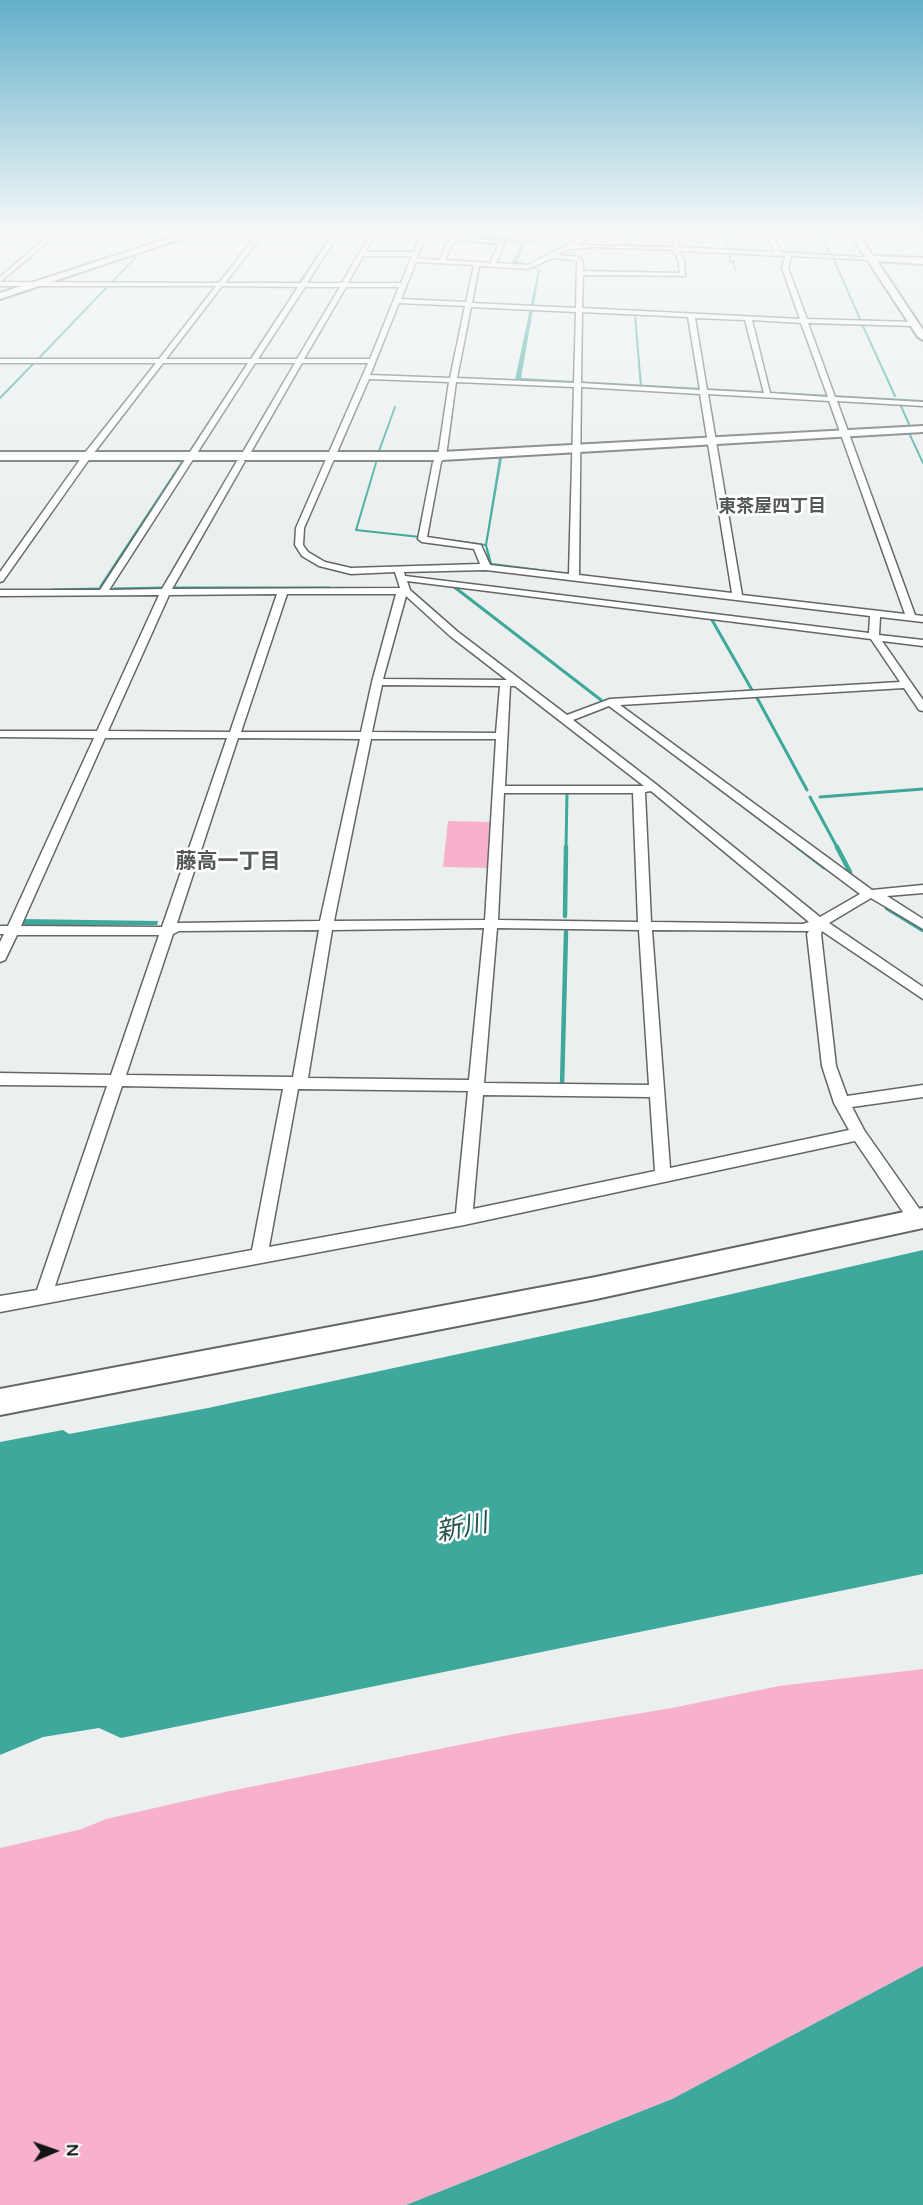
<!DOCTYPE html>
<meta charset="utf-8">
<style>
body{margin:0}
#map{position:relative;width:923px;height:2205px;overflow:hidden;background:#ebf0ef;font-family:"Varela Round",sans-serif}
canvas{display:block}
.north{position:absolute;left:24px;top:2121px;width:60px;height:60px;-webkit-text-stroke:4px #fff;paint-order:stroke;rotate:88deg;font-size:16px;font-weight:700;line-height:24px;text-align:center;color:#121413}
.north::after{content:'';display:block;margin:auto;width:21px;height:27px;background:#121413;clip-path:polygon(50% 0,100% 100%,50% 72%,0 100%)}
</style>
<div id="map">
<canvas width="923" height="2205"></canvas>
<div class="north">N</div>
</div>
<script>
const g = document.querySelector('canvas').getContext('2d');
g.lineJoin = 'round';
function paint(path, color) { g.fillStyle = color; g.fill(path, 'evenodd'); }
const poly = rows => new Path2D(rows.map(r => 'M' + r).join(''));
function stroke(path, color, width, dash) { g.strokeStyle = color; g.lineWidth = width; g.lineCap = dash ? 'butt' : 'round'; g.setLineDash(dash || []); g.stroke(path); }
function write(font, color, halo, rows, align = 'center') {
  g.font = font + ' "Varela Round","Noto Sans JP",sans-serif'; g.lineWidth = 5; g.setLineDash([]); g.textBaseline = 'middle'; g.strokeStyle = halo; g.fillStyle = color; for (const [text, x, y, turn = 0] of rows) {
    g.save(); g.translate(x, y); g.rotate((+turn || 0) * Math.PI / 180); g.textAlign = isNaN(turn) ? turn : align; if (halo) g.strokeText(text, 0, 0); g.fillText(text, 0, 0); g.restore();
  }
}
const green = poly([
 [448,821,493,822,489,868,443,867],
 [923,1669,923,1966,672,2099,406,2205,0,2205,0,1848,82,1829,106,1819,225,1792,514,1734,672,1708,779,1686]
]);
const water = poly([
 [460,229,474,229,474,234,569,243,594,244,770,252,834,256,576,244,527,240,518,261,540,270,521,378,923,400,923,402,515,380,538,270,512,262,521,244,457,237],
 [499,458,502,458,487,545,492,563,571,573,489,564,485,545],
 [22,919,158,921,157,925,20,925],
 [923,1250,923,1574,121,1738,99,1728,43,1737,0,1755,0,1442,63,1430,69,1434,208,1408,649,1313],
 [923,1966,923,2205,406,2205,672,2099]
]);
const streamFar2 = poly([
 [624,229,629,246],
 [720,229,728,249],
 [816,229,832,256],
 [152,240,162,229],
 [730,254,730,261,733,261,735,270],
 [833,258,861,321],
 [112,282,136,257],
 [296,283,299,283,335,229],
 [635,315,641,387],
 [862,324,895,396],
 [39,358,108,286],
 [63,359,121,359],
 [246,359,250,359,299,285],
 [284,359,299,359,301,355],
 [0,398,35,362],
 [900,404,909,424],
 [910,435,923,463],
 [190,451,248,362],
 [379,451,395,407],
 [376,463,356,530,420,537],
 [432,538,486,545],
 [100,587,182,462]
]);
const streamFar1 = poly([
 [453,586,601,700],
 [172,588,329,588],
 [114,589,163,588],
 [53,590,98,589],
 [712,620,752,690],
 [756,696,807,790],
 [634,724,800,849],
 [810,797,838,849],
 [820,797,923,789],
 [566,849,567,792]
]);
const stream = poly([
 [798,847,824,867],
 [837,847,850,872],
 [887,908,923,930],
 [565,916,566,847],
 [560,1086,562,1086,566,932]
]);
const street = poly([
 [56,229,63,229,0,282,0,277,56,229],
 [261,229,267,229,225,283,301,283,336,229,342,229,307,283,342,283,373,229,379,229,365,252,414,252,423,229,429,229,417,258,440,260,447,242,458,236,505,242,496,263,528,265,597,229,605,229,577,245,674,247,668,229,674,229,679,247,775,252,764,229,770,229,781,252,873,258,870,260,791,256,788,268,807,319,914,322,917,324,914,326,808,323,835,397,923,402,923,406,837,401,915,615,923,616,923,622,880,617,879,635,923,640,923,646,882,641,923,700,923,711,919,710,904,688,620,705,872,890,923,885,923,893,887,896,923,919,923,929,871,898,829,923,923,987,923,999,822,931,821,934,836,1066,847,1096,923,1085,923,1097,852,1107,864,1130,923,1214,923,1224,917,1226,911,1224,855,1141,464,1225,0,1312,0,1296,37,1290,107,1086,0,1085,0,1073,111,1075,159,935,17,935,5,960,0,962,0,942,4,934,0,934,0,926,8,926,94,738,0,737,0,731,97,731,159,595,0,596,0,590,100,590,248,363,163,363,90,458,3,581,0,582,0,572,84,454,156,363,0,363,0,359,159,359,216,286,0,286,0,282,219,283,261,229],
 [459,240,499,244,490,263,445,260,452,244,459,240],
 [593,247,673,250,678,259,680,273,583,271,583,262,580,257,558,255,570,249,593,247],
 [679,251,785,256,782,268,800,319,582,308,583,275,685,276,684,259,679,251],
 [363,256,412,256,401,283,348,283,363,256],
 [553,258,576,260,577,262,576,308,472,303,479,266,528,269,553,258],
 [416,262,474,265,466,302,401,299,416,262],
 [222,286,298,287,251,359,166,359,222,286],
 [305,287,340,287,297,359,258,359,305,287],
 [346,287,399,287,370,359,304,359,346,287],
 [399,303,465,306,450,378,370,375,399,303],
 [471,307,576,312,574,383,457,378,471,307],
 [582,312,688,317,700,390,581,383,582,312],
 [695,318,745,320,764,393,707,390,695,318],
 [752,320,801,323,828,397,770,393,752,320],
 [255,363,295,363,243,452,247,454,251,452,302,363,368,363,296,528,295,545,302,556,319,566,351,574,395,572,400,588,172,589,245,461,241,459,237,461,162,589,109,590,255,363],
 [369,379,449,382,438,456,433,462,418,539,422,542,474,549,480,564,351,568,325,562,308,552,303,545,304,528,369,379],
 [456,382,574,387,569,574,490,565,481,545,427,537,441,462,446,456,456,382],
 [581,387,700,394,732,593,579,575,581,387],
 [708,394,829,401,905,614,742,595,708,394],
 [486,570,870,616,869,633,405,576,404,572,486,570],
 [407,581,871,639,900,682,610,699,567,715,458,632,410,590,407,581],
 [277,594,230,732,108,731,169,595,277,594],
 [287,594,396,594,372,682,361,732,241,732,287,594],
 [406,596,450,636,507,680,383,679,406,596],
 [382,685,500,686,496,733,372,732,382,685],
 [510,686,515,686,644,786,505,786,510,686],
 [609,706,860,894,820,917,657,785,573,720,609,706],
 [105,738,227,738,162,927,21,926,105,738],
 [238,738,360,739,320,921,177,923,238,738],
 [371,739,496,739,485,920,334,921,371,739],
 [651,791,809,922,803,924,651,922,645,792,651,791],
 [504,793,633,793,638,922,498,920,504,793],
 [484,928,469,1080,308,1078,332,930,484,928],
 [497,928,639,930,649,1085,484,1083,497,928],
 [319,930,293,1077,126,1075,173,934,179,931,319,930],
 [652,930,809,931,807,934,822,1066,834,1103,849,1130,670,1168,652,930],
 [122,1086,283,1089,252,1250,55,1286,122,1086],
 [298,1089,468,1091,456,1213,269,1247,298,1089],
 [483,1095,650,1097,655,1171,473,1209,483,1095],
 [477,229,534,237,544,229,551,229,535,241,479,235,476,233,477,229]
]);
const secondary = poly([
 [197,229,210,229,0,299,0,293,197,229],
 [847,229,855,229,873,256,923,258,923,264,877,261,923,330,923,340,918,337,847,229],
 [923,426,923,432,442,460,0,460,0,452,442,452,923,426],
 [923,1208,923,1228,596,1299,0,1415,0,1389,596,1277,923,1208]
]);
const farNeighbourhoodnames = [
 ["東茶屋四丁目",772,507]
];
const neighbourhoodNames = [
 ["藤高一丁目",228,862]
];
const nearWaternames = [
 ["新川",462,1529,-12]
];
paint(green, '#f7b1cd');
paint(water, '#3da89b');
stroke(streamFar2, '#3da89b', 2);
stroke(streamFar1, '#3da89b', 3);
stroke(stream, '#3da89b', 4.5);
stroke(street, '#626666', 3);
stroke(secondary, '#626666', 4);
paint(street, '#fff');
paint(secondary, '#fff');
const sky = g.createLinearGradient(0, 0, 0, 538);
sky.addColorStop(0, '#63afc9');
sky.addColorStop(0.43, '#f6f8f8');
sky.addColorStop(1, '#f6f8f800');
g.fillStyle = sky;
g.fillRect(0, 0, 923, 538);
write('bold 18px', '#545958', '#fff', farNeighbourhoodnames);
write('bold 21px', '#545958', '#fff', neighbourhoodNames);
write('italic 26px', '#26544e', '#fff', nearWaternames);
</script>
